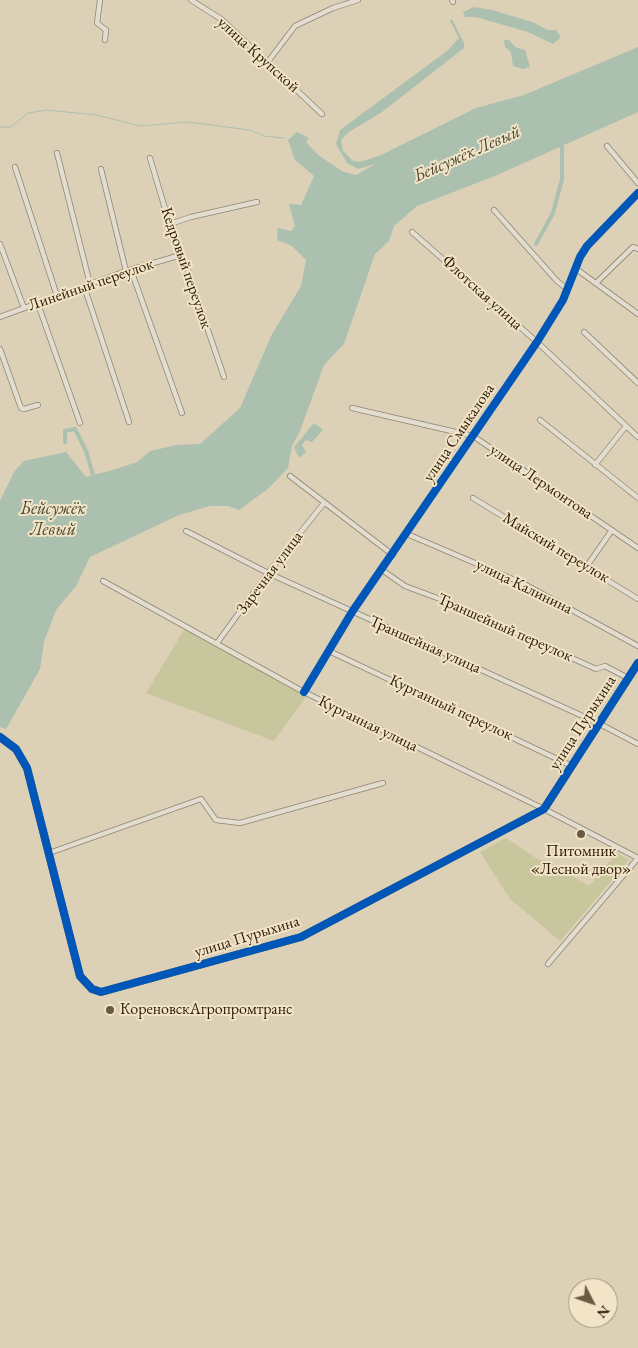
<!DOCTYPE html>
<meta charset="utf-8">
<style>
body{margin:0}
#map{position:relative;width:638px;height:1348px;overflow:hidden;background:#dcd0b6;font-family:"EB Garamond",serif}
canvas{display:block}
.north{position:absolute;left:568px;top:1278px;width:50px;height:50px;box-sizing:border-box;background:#f2e4c6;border:1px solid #a39379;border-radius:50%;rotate:131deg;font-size:14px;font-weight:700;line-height:20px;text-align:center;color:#2c1905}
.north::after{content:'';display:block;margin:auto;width:18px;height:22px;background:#6a5943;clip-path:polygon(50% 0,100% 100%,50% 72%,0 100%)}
</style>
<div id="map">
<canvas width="638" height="1348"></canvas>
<div class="north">N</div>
</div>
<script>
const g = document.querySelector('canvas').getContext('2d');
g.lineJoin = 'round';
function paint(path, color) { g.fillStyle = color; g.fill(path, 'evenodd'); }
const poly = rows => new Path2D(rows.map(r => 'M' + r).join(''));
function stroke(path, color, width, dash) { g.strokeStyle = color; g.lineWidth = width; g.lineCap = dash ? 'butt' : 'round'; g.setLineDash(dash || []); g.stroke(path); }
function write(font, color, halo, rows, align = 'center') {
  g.font = font + ' "EB Garamond",serif'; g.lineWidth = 4; g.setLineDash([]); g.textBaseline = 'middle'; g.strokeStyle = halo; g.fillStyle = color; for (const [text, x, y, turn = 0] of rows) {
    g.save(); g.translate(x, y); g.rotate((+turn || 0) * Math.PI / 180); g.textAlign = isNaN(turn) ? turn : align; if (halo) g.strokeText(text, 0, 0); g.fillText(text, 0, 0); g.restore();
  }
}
const green = poly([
 [185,628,306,697,274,741,146,693],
 [506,838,539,860,545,860,589,886,617,853,629,860,560,941,510,899,480,852]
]);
const water = poly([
 [474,7,492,10,532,22,548,30,556,30,561,37,553,44,528,32,476,17,465,17,463,12],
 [452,19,464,43,464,48,382,112,349,132,341,140,343,151,353,161,360,162,381,155,476,108,524,95,638,47,638,112,495,176,417,206,394,226,389,241,375,254,344,344,324,365,300,431,292,446,288,468,269,488,239,510,228,506,210,506,179,515,90,557,76,586,56,610,44,642,40,669,6,729,0,727,0,501,14,472,24,461,66,452,86,477,116,469,137,462,150,451,177,445,200,444,240,408,271,336,301,286,306,260,292,246,277,240,278,228,291,231,295,226,289,204,301,205,314,176,295,160,288,140,297,132,309,138,306,142,318,155,342,171,356,175,375,164,358,169,347,163,336,144,340,130,447,51,459,38,450,21],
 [504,40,509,40,515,47,525,50,530,67,523,69,513,66,511,52,505,47],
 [314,423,323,430,312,442,306,440,302,445,306,452,299,458,294,447]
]);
const stream = poly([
 [0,127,11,127,28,113,47,110,97,115,140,126,187,122,250,130,264,136,284,138]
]);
const canal = poly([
 [536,244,553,213,562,179,562,146],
 [65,442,65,431,75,429,86,451,93,475]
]);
const street = poly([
 [100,0,97,23,106,30,105,40],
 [191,0,221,19,322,114],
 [452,0,453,2],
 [267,63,295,26,333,8,358,0],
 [607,146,638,183],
 [57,153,90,284],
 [150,158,179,256,185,263,224,377],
 [15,167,57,296],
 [101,169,126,271],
 [494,210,557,281,567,289],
 [170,224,191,217,257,202],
 [412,232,537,342,638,437],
 [0,244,24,308],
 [575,268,638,314],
 [131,270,182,413],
 [596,283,633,247,638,249],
 [84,286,129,422],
 [38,304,80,423],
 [0,317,126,271,181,255],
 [584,332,638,383],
 [0,349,21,408,24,409,38,405],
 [352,408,473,436,638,548],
 [540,420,638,498],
 [595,465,626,426],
 [290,476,393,555],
 [473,498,638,599],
 [186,531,268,573,598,723,638,744],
 [407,534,524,584,638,646],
 [587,566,612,530],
 [382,570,405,586,448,602,596,669,605,666,628,678],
 [103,581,304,692,544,809,638,858],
 [217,643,268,573,324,503],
 [329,651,572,766],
 [304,692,352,612,537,342,563,300,580,257,587,246,638,193],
 [49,853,201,799,216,820,240,823,383,783],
 [548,964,638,858]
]);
const secondary = poly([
 [0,737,16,749,27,768,80,976,92,989,101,992,301,937,544,809,638,663]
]);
const cycleway = poly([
 [304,692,352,612,537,342,563,300,580,257,587,246,638,193],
 [0,737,16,749,27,768,80,976,92,989,101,992,301,937,544,809,638,663]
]);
const markers = [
 [581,834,5,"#6a5943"],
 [110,1010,5,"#6a5943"]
];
const streetNames = [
 ["улица Крупской",258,55,42],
 ["Кедровый переулок",186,268,71],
 ["Линейный переулок",91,285,-19],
 ["Флотская улица",482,293,42],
 ["улица Смыкалова",459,433,-56],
 ["улица Лермонтова",541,482,34],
 ["Майский переулок",556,548,31],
 ["Заречная улица",270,573,-53],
 ["улица Калинина",524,587,26],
 ["Траншейный переулок",505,628,24],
 ["Траншейная улица",425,645,24],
 ["Курганный переулок",451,708,25],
 ["улица Пурыхина",583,723,-57],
 ["Курганная улица",368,724,26],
 ["улица Пурыхина",247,937,-17]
];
const poiNames = [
 ["Питомник",581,852],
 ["«Лесной двор»",581,870],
 ["КореновскАгропромтранс",120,1010,"left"]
];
const waterNames = [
 ["Бейсужёк Левый",467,154,-24],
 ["Бейсужёк",53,509],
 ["Левый",53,530]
];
paint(green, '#c8c69c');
paint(water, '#acc0af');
stroke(stream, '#acc0af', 1);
stroke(canal, '#acc0af', 4);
stroke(street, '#8d8473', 6);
stroke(secondary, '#746b5c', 8);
stroke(street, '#e3ddd0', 4.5);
stroke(secondary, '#e3ddd0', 6);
stroke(cycleway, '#0057b8', 8);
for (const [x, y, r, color] of markers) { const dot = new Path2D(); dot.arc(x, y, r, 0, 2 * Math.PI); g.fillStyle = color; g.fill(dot); stroke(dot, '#f2e4c6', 2); }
write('16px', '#2c1905', '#f2e4c6', streetNames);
write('16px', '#2c1905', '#f2e4c6', poiNames);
write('italic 18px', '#4c4937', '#f2e4c6', waterNames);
</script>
